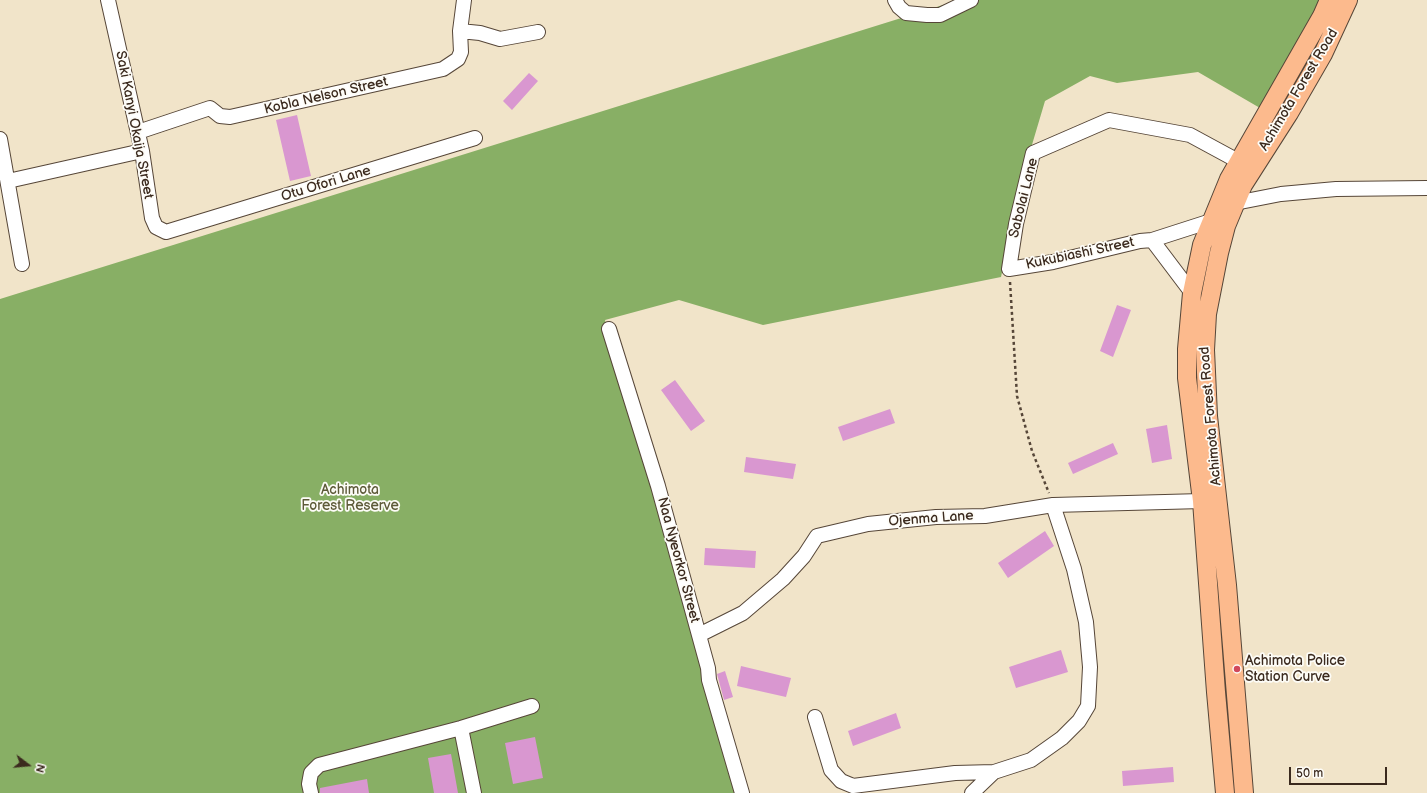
<!DOCTYPE html>
<style>
body{margin:0}
#map{position:relative;width:1427px;height:793px;overflow:hidden;background:#f1e4c9;font-family:"Balsamiq Sans",sans-serif}
canvas{display:block}
.north{position:absolute;left:8px;top:745px;width:40px;height:40px;-webkit-text-stroke:3px #fdfcf7;paint-order:stroke;rotate:106deg;font-size:11px;font-weight:700;line-height:16px;text-align:center;color:#3b2a1e}
.north::after{content:'';display:block;margin:auto;width:14px;height:18px;background:#3b2a1e;clip-path:polygon(50% 0,100% 100%,50% 72%,0 100%)}
.scale{position:absolute;left:1289px;top:767px;width:98px;height:18px;box-sizing:border-box;border:2px solid #3b2a1e;border-top:0;padding-left:5px;font-size:12px;line-height:14px;white-space:nowrap;color:#3b2a1e;-webkit-text-stroke:3px #fdfcf7;paint-order:stroke}
</style>
<div id="map">
<canvas width="1427" height="793"></canvas>
<div class="north">N</div>
<div class="scale">50 m</div>
</div>
<script>
const g = document.querySelector('canvas').getContext('2d');
g.lineJoin = 'round';
function paint(path, color) { g.fillStyle = color; g.fill(path, 'evenodd'); }
const poly = rows => new Path2D(rows.map(r => 'M' + r).join(''));
function stroke(path, color, width, dash) { g.strokeStyle = color; g.lineWidth = width; g.lineCap = dash ? 'butt' : 'round'; g.setLineDash(dash || []); g.stroke(path); }
function write(font, color, halo, rows, align = 'center') {
  g.font = font + ' "Balsamiq Sans",sans-serif'; g.lineWidth = 3.5; g.setLineDash([]); g.textBaseline = 'middle'; g.strokeStyle = halo; g.fillStyle = color; for (const [text, x, y, turn = 0] of rows) {
    g.save(); g.translate(x, y); g.rotate((+turn || 0) * Math.PI / 180); g.textAlign = isNaN(turn) ? turn : align; if (halo) g.strokeText(text, 0, 0); g.fillText(text, 0, 0); g.restore();
  }
}
const forest = poly([
 [959,0,1323,0,1260,108,1198,72,1117,83,1090,76,1045,101,1023,175,1001,277,763,325,679,300,605,320,743,793,0,793,0,299]
]);
const building = poly([
 [529,73,538,81,512,110,503,101],
 [297,115,311,176,290,181,276,120],
 [1117,305,1131,310,1113,357,1100,351],
 [675,380,705,421,691,431,661,390],
 [890,409,895,423,843,441,838,427],
 [1167,425,1172,459,1152,463,1146,429],
 [1113,443,1118,454,1073,474,1068,463],
 [746,457,796,464,793,479,744,472],
 [1045,531,1054,546,1008,578,998,563],
 [705,548,756,551,755,568,704,565],
 [1061,650,1068,672,1016,688,1009,667],
 [741,666,791,678,786,697,737,686],
 [725,671,733,697,724,700,717,674],
 [896,713,901,728,853,746,848,731],
 [535,737,543,778,513,784,505,743],
 [451,754,458,793,434,793,428,758],
 [1173,767,1174,782,1123,786,1122,771],
 [367,779,369,793,320,793,320,788]
]);
const path = poly([
 [1010,282,1017,396,1032,451,1049,493]
]);
const minor = poly([
 [108,0,142,151,152,218,156,227,166,232,475,138],
 [895,0,899,7,906,13,927,15,940,15,971,0],
 [460,31,480,33,500,39,538,32],
 [138,132,210,108,220,116,230,117,443,69,458,59,461,52,460,31,464,0],
 [0,139,22,264],
 [8,181,142,151],
 [1235,203,1281,194,1336,189,1427,188],
 [1211,221,1152,240,1140,241,1053,262,1009,269,1016,224,1033,153,1109,120,1190,135,1238,161],
 [1152,240,1192,293],
 [609,329,658,486,708,668,709,680,742,793],
 [699,635,743,613,783,579,804,556,817,536,868,524,936,517,985,516,1053,505,1202,501],
 [815,717,831,770,841,781,853,786,955,773,994,772,1031,760,1062,738,1079,721,1088,706,1090,667,1086,622,1074,569,1053,505],
 [461,728,474,793],
 [311,793,309,784,311,773,319,765,461,728,532,706],
 [972,793,994,772]
]);
const major = poly([
 [1225,793,1216,692,1202,501,1187,378,1187,349,1192,293,1202,245,1229,179,1322,16,1329,0],
 [1244,793,1227,585,1208,416,1205,350,1207,314,1219,253,1226,226,1243,185,1289,113,1323,54,1348,0]
]);
const markers = [
 [1237,669,4,"#d1495b"]
];
const streetNames = [
 ["Achimota Forest Road",1299,90,-59],
 ["Kobla Nelson Street",326,96,-13],
 ["Saki Kanyi Okaija Street",134,125,79],
 ["Otu Ofori Lane",326,184,-17],
 ["Sabolai Lane",1024,198,-76],
 ["Kukubiashi Street",1080,254,-12],
 ["Achimota Forest Road",1211,416,-95],
 ["Ojenma Lane",931,519,-4],
 ["Naa Nyeorkor Street",678,560,75]
];
const parkNames = [
 ["Achimota",350,490],
 ["Forest Reserve",350,506]
];
const poiNames = [
 ["Achimota Police",1245,661],
 ["Station Curve",1245,677]
];
paint(forest, '#88af65');
paint(building, '#d997d0');
stroke(minor, '#564638', 16);
stroke(major, '#564638', 20);
stroke(path, '#564638', 2.5, [3, 3]);
stroke(minor, '#fff', 14);
stroke(major, '#fcba8d', 18);
for (const [x, y, r, color] of markers) { const dot = new Path2D(); dot.arc(x, y, r, 0, 2 * Math.PI); g.fillStyle = color; g.fill(dot); stroke(dot, '#fdfcf7', 1.5); }
write('14px', '#3b2a1e', '#fdfcf7', streetNames);
write('14px', '#5d5a38', '#fdfcf7', parkNames);
write('14px', '#3b2a1e', '#fdfcf7', poiNames, 'left');
</script>
